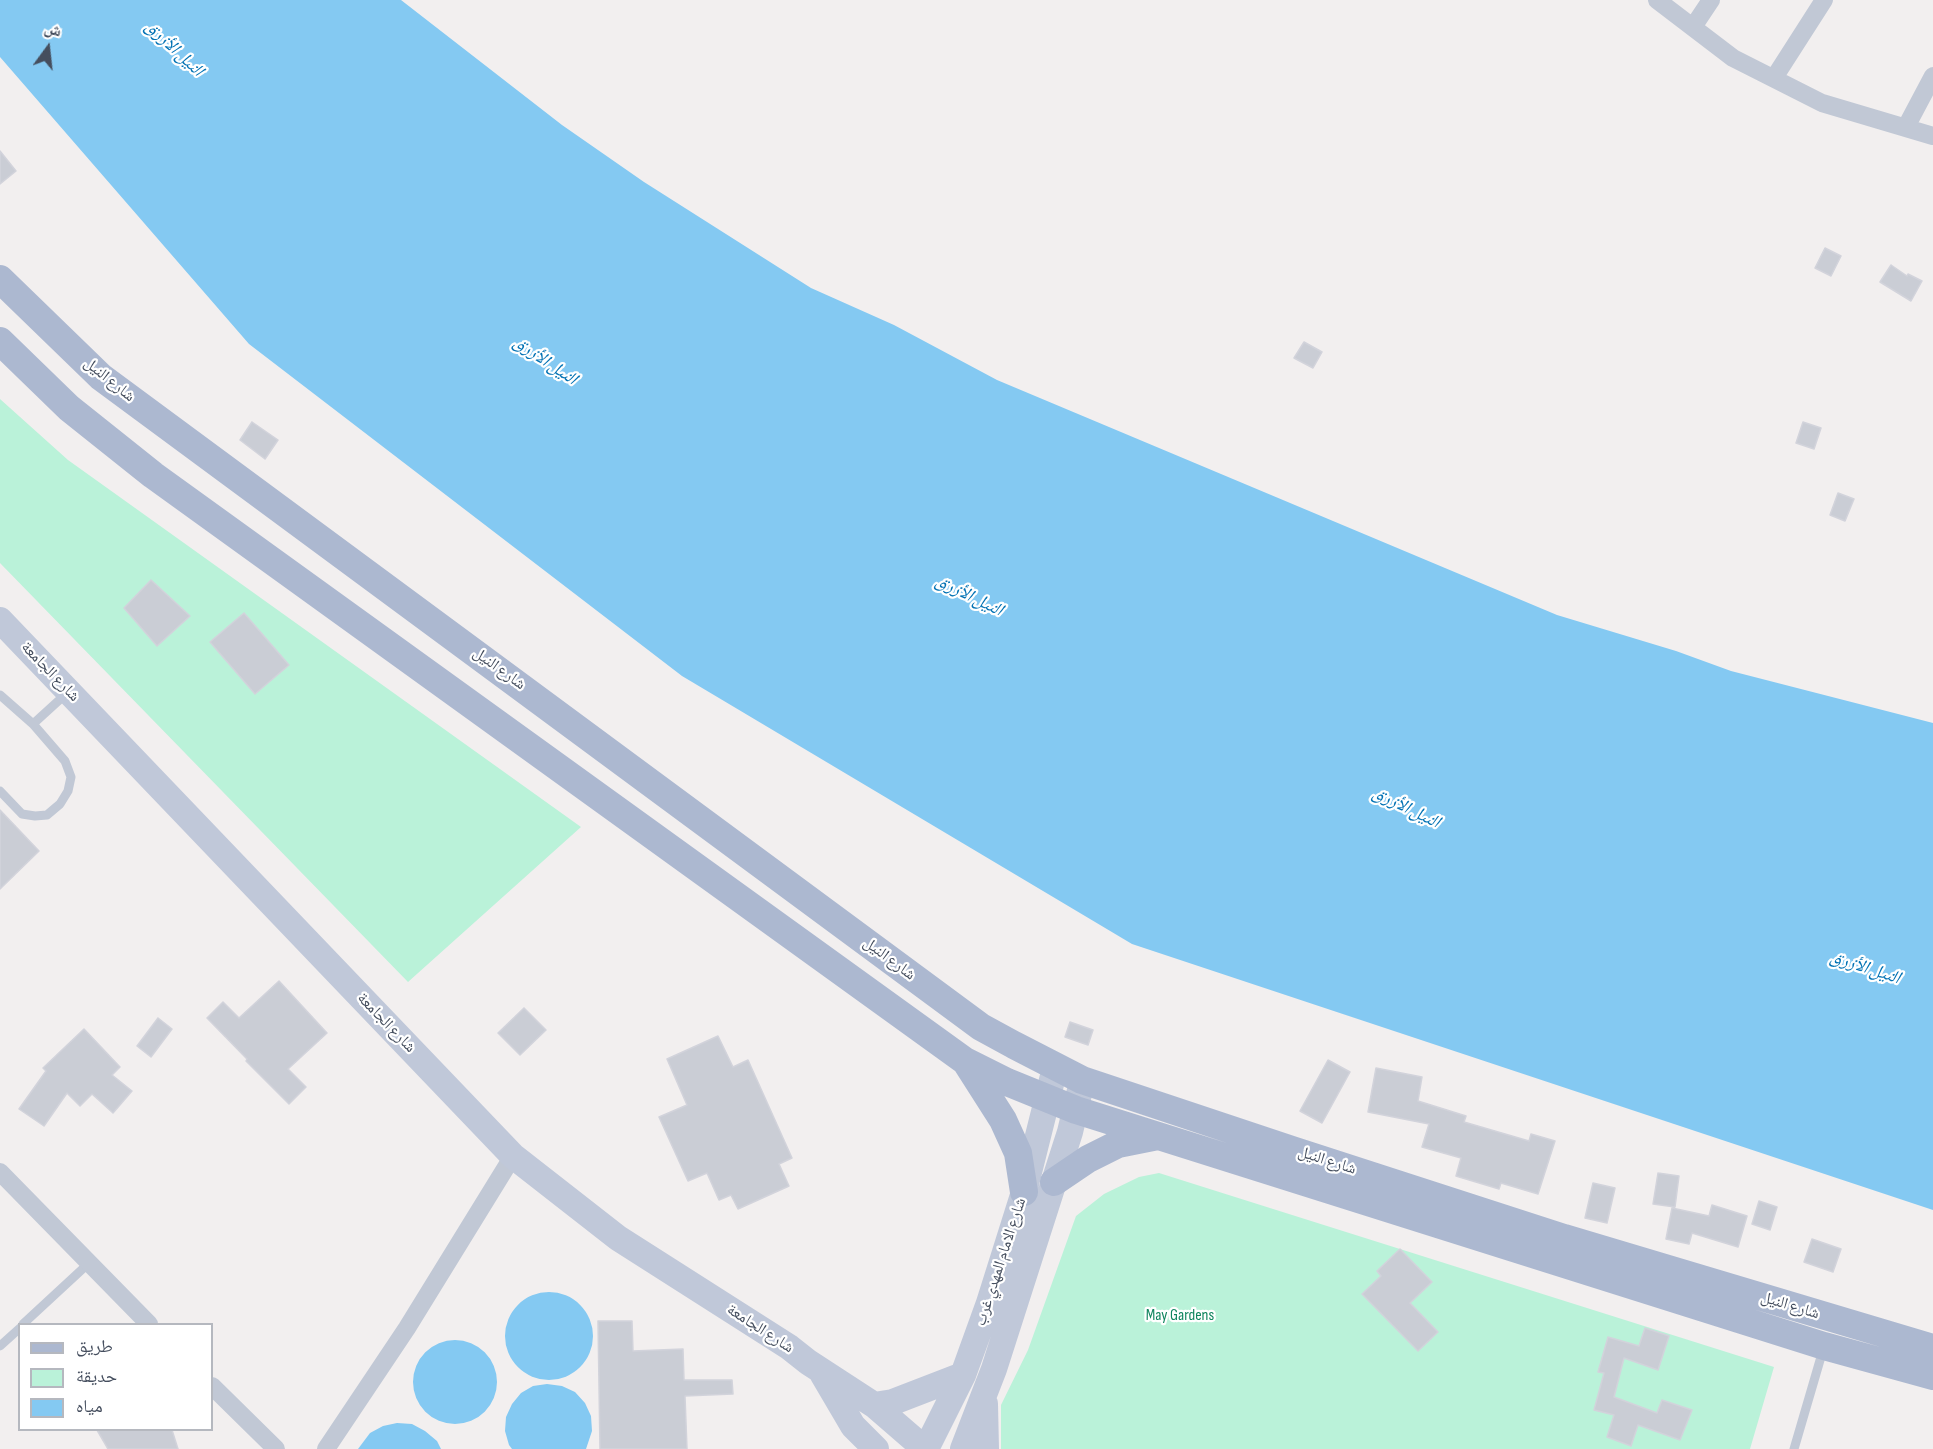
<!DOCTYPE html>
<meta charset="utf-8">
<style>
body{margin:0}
#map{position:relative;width:1933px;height:1449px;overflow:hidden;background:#f2efef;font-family:"Sofia Sans Condensed","Noto Naskh Arabic",sans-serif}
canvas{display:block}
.legend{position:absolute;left:18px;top:1323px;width:195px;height:108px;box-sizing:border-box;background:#fff;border:2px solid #b5b8bf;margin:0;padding:8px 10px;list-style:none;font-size:18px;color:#454e5e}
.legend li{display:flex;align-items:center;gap:12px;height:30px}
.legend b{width:30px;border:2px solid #b5b8bf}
.north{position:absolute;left:18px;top:18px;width:60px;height:60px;-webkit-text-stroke:4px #fff;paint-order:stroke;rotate:15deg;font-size:16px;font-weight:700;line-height:24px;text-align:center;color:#454e5e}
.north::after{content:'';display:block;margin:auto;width:21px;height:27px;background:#454e5e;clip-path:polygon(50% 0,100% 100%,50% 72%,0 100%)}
</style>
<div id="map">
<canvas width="1933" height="1449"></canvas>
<ul class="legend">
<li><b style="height:8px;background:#acb8d0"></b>طريق</li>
<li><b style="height:16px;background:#baf2d9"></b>حديقة</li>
<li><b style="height:16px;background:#84c9f2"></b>مياه</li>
</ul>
<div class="north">ش</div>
</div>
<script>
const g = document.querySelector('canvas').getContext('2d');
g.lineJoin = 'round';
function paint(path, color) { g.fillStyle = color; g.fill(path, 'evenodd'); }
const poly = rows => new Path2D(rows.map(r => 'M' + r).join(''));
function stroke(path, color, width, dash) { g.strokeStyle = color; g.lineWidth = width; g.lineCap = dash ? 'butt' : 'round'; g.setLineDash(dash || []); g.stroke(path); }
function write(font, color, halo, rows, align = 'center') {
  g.font = font + ' "Sofia Sans Condensed","Noto Naskh Arabic",sans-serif'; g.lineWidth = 4.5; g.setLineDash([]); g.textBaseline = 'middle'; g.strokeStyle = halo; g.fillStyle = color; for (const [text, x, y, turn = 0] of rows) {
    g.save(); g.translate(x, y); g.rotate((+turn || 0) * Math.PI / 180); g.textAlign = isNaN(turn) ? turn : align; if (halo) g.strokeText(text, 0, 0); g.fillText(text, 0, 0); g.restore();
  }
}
const green = poly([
 [0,399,68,460,581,827,408,982,0,563],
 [1159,1173,1774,1367,1750,1449,1001,1449,1001,1405,1028,1350,1076,1216,1104,1194,1139,1177]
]);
const water = poly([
 [0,0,401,0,562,125,644,182,811,288,894,325,997,380,1557,615,1676,651,1731,671,1933,723,1933,1210,1132,944,682,676,249,344,0,57],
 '505 1336a44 44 0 1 1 88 0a44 44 0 1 1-88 0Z',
 '413 1382a42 42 0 1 1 84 0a42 42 0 1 1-84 0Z',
 [547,1384,562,1386,575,1392,585,1403,591,1416,592,1431,586,1449,512,1449,509,1445,505,1431,506,1417,512,1404,521,1393,533,1386],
 [397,1423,412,1424,425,1431,437,1441,441,1449,358,1449,370,1433,383,1426]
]);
const building = poly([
 [0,151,16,171,0,184,0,151],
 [1825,248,1841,256,1831,276,1815,268,1825,248],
 [1891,265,1907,276,1908,274,1922,281,1911,301,1880,282,1891,265],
 [1304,342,1322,352,1313,368,1294,358,1304,342],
 [252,422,278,440,265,459,240,440,252,422],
 [1803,422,1821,428,1814,449,1796,443,1803,422],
 [1838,493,1854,499,1845,521,1830,515,1838,493],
 [151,580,190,616,157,646,124,608,151,580],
 [244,613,289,665,255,694,210,642,244,613],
 [0,810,39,851,0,889,0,810],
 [279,981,327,1033,288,1069,306,1087,289,1104,246,1061,247,1059,207,1018,223,1002,239,1018,279,981],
 [524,1008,546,1030,520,1055,498,1033,524,1008],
 [158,1018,172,1029,151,1057,137,1046,158,1018],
 [1070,1022,1093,1030,1088,1045,1065,1037,1070,1022],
 [84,1029,120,1067,112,1075,132,1091,113,1113,92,1094,80,1106,67,1093,44,1126,19,1109,46,1071,43,1068,84,1029],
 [718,1036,733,1067,748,1060,792,1158,779,1164,789,1186,738,1209,731,1195,719,1200,707,1173,688,1181,659,1117,687,1105,667,1059,718,1036],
 [1328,1060,1350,1072,1322,1123,1300,1111,1328,1060],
 [1376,1068,1422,1077,1418,1101,1466,1116,1464,1122,1529,1141,1531,1134,1555,1141,1538,1194,1501,1183,1499,1189,1456,1176,1461,1158,1422,1147,1429,1124,1368,1112,1376,1068],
 [1658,1173,1679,1176,1675,1207,1653,1204,1658,1173],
 [1593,1183,1615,1188,1607,1223,1585,1218,1593,1183],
 [1759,1201,1777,1207,1770,1230,1752,1224,1759,1201],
 [1712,1205,1747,1216,1738,1247,1692,1233,1689,1244,1666,1239,1672,1208,1709,1216,1712,1205],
 [1812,1239,1841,1249,1833,1272,1804,1262,1812,1239],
 [1400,1249,1432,1282,1410,1303,1438,1332,1418,1351,1362,1294,1381,1276,1377,1271,1400,1249],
 [598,1321,632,1321,633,1351,683,1349,684,1380,732,1380,733,1394,685,1396,687,1449,600,1449,598,1321],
 [1645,1328,1669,1336,1658,1370,1624,1358,1614,1397,1657,1413,1662,1400,1692,1410,1680,1440,1638,1425,1631,1446,1607,1437,1614,1415,1594,1410,1604,1373,1598,1372,1608,1337,1639,1346,1645,1328],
 [97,1430,172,1430,178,1449,108,1449,97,1430]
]);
const service = poly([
 [0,695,33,724,67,693],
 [0,791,22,814,35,816,47,815,60,804,68,791,71,777,65,761,33,724],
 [23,1324,89,1263],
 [0,1346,20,1328],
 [1794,1449,1823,1350]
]);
const minor = poly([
 [1657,0,1733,58,1822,103,1933,136],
 [1693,27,1711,0],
 [1774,78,1824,0],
 [1906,127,1933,76],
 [0,1172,149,1324],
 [212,1386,276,1449],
 [326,1449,407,1328,513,1156]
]);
const secondary = poly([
 [0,620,513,1156,618,1238,789,1347,808,1362,874,1405,925,1449],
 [823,1375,853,1426,876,1449],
 [985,1404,986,1449],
 [874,1405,893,1402,963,1375],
 [926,1449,963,1375,989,1303,1024,1192,1055,1068],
 [963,1449,994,1369,1070,1132,1080,1090]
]);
const primary = poly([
 [0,279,101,377,981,1027,1014,1045,1082,1080,1292,1150,1564,1238,1933,1348],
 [0,341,69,408,153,475,965,1061,1007,1082,1076,1110,1824,1346,1933,1376],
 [966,1062,1003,1120,1018,1153,1024,1192],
 [1054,1182,1088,1159,1118,1144,1158,1136]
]);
const streetNames = [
 ["شارع النيل",109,380,39],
 ["شارع النيل",499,669,36],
 ["شارع الجامعة",50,672,46],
 ["شارع النيل",889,959,37],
 ["شارع الجامعة",386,1023,46],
 ["شارع النيل",1327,1161,18],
 ["شارع الامام المهدي غرب",1001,1262,-72],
 ["شارع النيل",1790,1306,17],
 ["شارع الجامعة",760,1329,33]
];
const parkNames = [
 ["May Gardens",1180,1316]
];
const waterNames = [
 ["النيل الأزرق",174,49,43],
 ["النيل الأزرق",545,361,34],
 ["النيل الأزرق",969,596,26],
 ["النيل الأزرق",1406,808,26],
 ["النيل الأزرق",1865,968,18]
];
paint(green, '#baf2d9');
paint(water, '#84c9f2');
paint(building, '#cacdd5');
stroke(building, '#d2d3db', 1.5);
stroke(service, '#c1c8d5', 9);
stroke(minor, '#c1c8d5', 18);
stroke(secondary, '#c0c8d9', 26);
stroke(primary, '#acb8d0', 28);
write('16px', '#454e5e', '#fff', streetNames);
write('16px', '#10855e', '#fff', parkNames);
write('italic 18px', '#0272b4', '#fff', waterNames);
</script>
